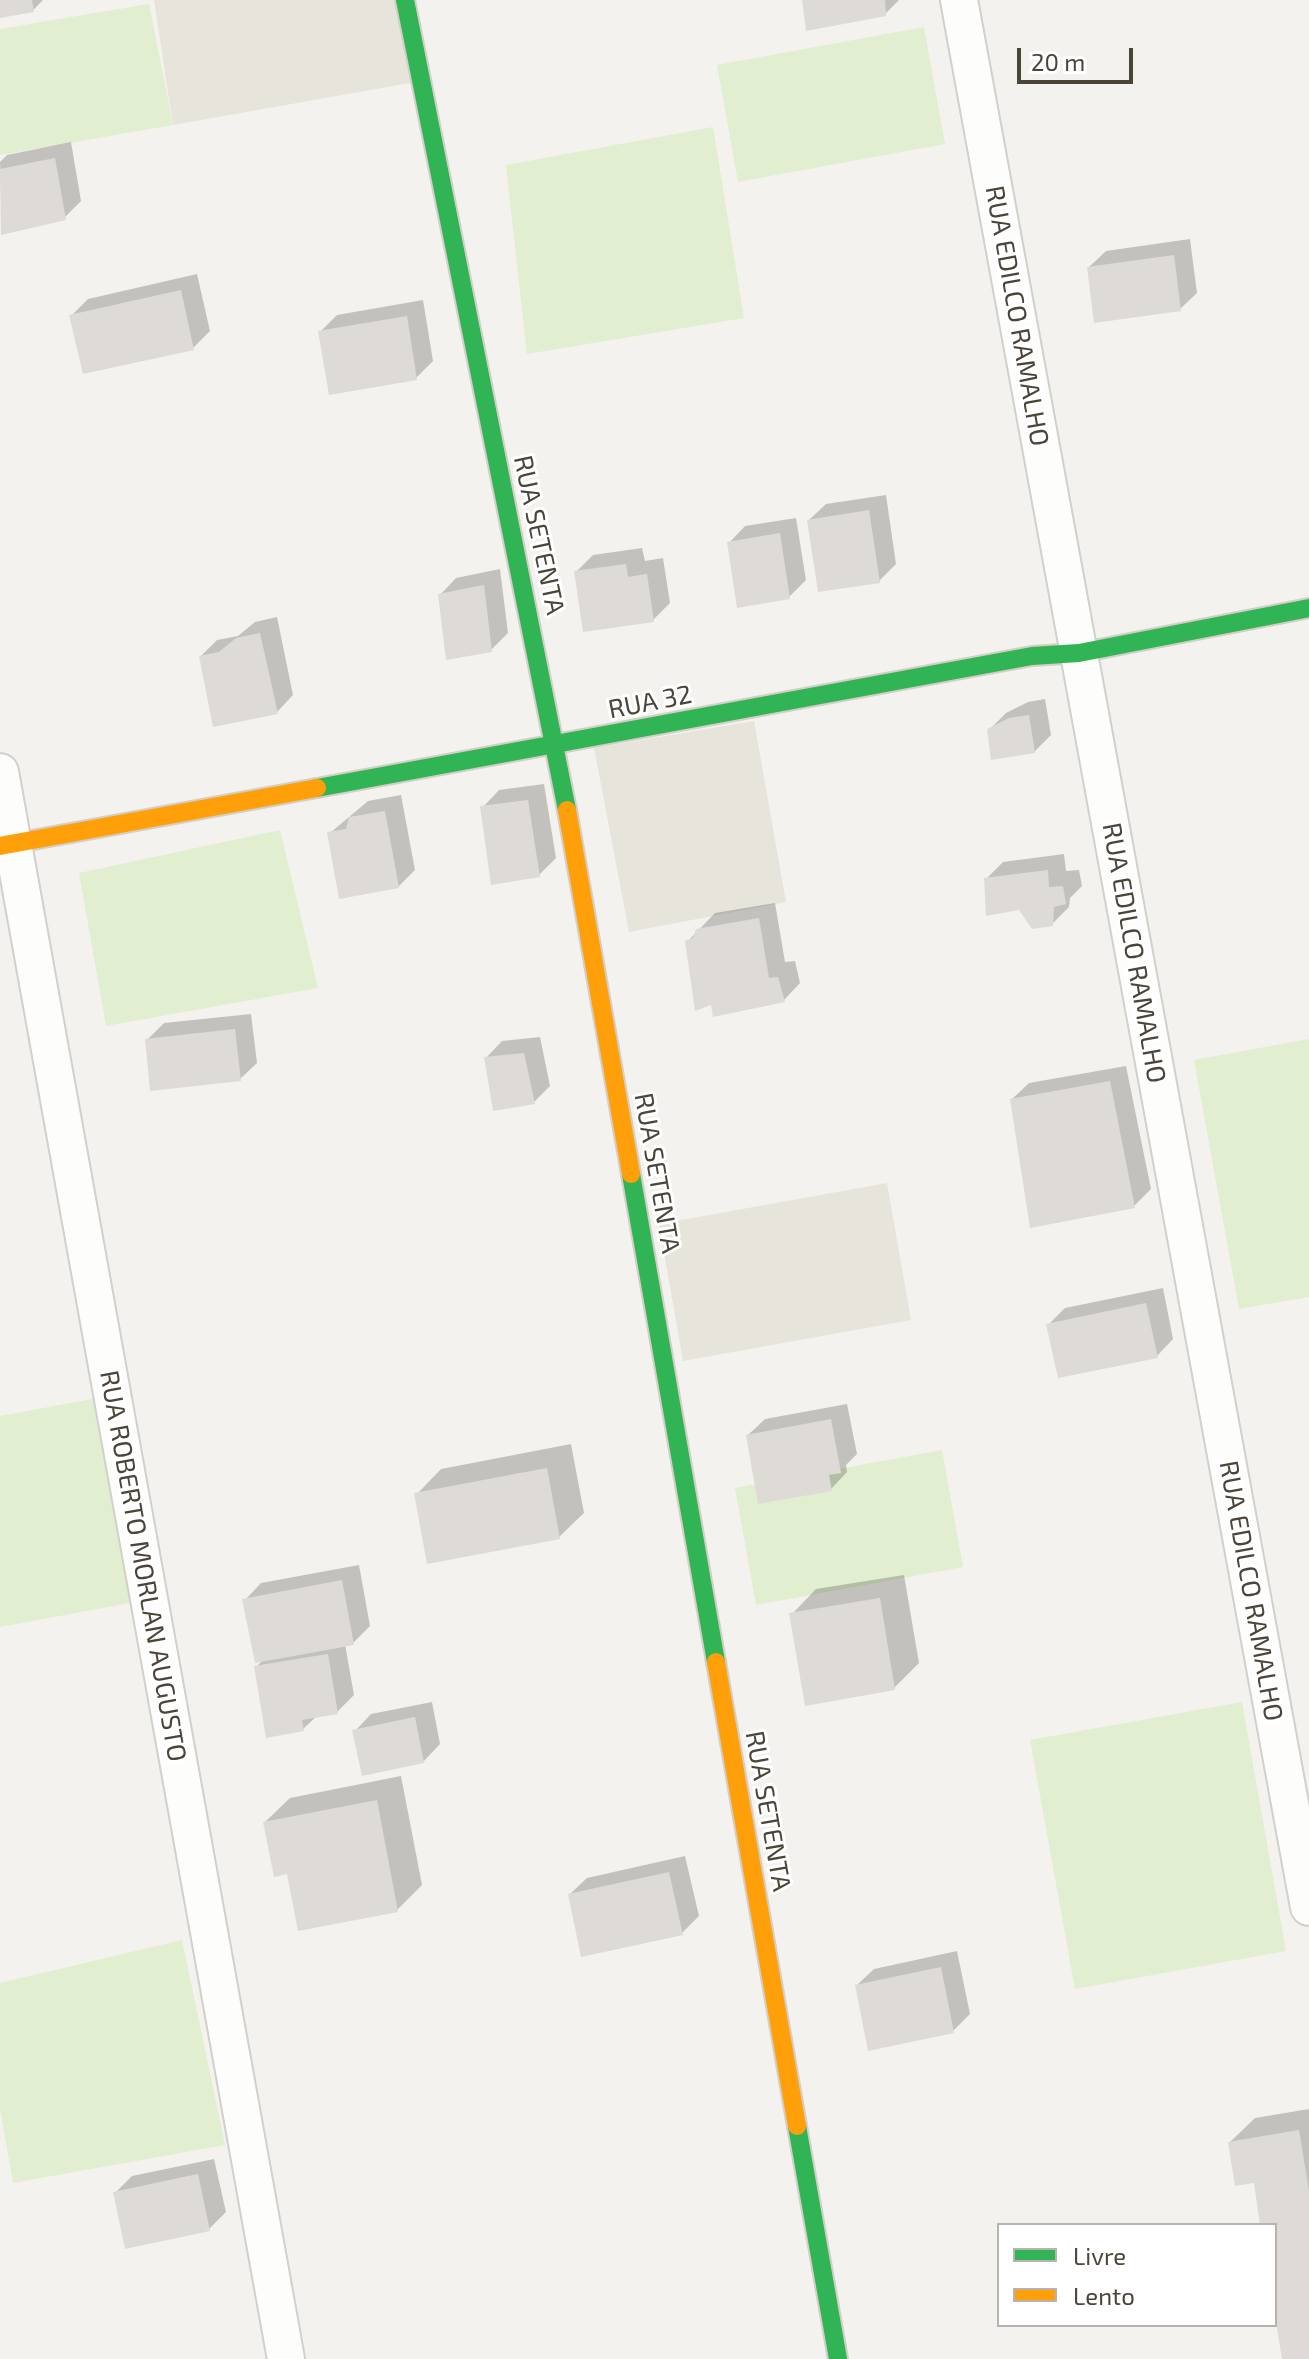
<!DOCTYPE html>
<style>
body{margin:0}
#map{position:relative;width:1309px;height:2359px;overflow:hidden;background:#f4f2ee;font-family:"Exo 2",sans-serif}
canvas{display:block}
.legend{position:absolute;left:997px;top:2223px;width:280px;height:104px;box-sizing:border-box;background:#fff;border:2px solid #b7b4b0;margin:0;padding:10px 14px;list-style:none;font-size:24px;color:#4b4439}
.legend li{display:flex;align-items:center;gap:16px;height:40px}
.legend b{width:40px;border:2px solid #b7b4b0}
.scale{position:absolute;left:1017px;top:48px;width:116px;height:36px;box-sizing:border-box;border:4px solid #4b4439;border-top:0;padding-left:10px;font-size:24px;line-height:28px;white-space:nowrap;color:#4b4439;-webkit-text-stroke:6px #fff;paint-order:stroke}
</style>
<div id="map">
<canvas width="1309" height="2359"></canvas>
<ul class="legend">
<li><b style="height:10px;background:#30b455"></b>Livre</li>
<li><b style="height:10px;background:#ff9f0a"></b>Lento</li>
</ul>
<div class="scale">20 m</div>
</div>
<script>
const g = document.querySelector('canvas').getContext('2d');
g.lineJoin = 'round';
function paint(path, color) { g.fillStyle = color; g.fill(path, 'evenodd'); }
const poly = rows => new Path2D(rows.map(r => 'M' + r).join(''));
function stroke(path, color, width, dash) { g.strokeStyle = color; g.lineWidth = width; g.lineCap = dash ? 'butt' : 'round'; g.setLineDash(dash || []); g.stroke(path); }
function write(font, color, halo, rows, align = 'center') {
  g.font = font + ' "Exo 2",sans-serif'; g.lineWidth = 6; g.setLineDash([]); g.textBaseline = 'middle'; g.strokeStyle = halo; g.fillStyle = color; for (const [text, x, y, turn = 0] of rows) {
    g.save(); g.translate(x, y); g.rotate((+turn || 0) * Math.PI / 180); g.textAlign = isNaN(turn) ? turn : align; if (halo) g.strokeText(text, 0, 0); g.fillText(text, 0, 0); g.restore();
  }
}
const residential = poly([
 [154,0,396,0,410,83,173,125],
 [754,721,786,902,629,932,594,748],
 [887,1183,911,1320,683,1361,659,1224]
]);
const green = poly([
 [149,4,173,125,0,155,0,29],
 [924,27,945,144,738,182,717,65],
 [713,127,744,318,527,354,506,165],
 [280,830,318,988,106,1026,79,873],
 [1309,1039,1309,1297,1239,1309,1194,1060],
 [103,1397,141,1601,0,1627,0,1416],
 [942,1450,963,1567,756,1605,735,1488],
 [1242,1702,1286,1951,1075,1989,1030,1740],
 [182,1940,225,2145,13,2183,0,2109,0,1983]
]);
const shadow = poly([
 [0,0,43,0,33,10,0,16],
 [804,0,899,0,885,14],
 [71,142,81,201,64,218,2,233,0,162,7,155],
 [1190,239,1197,293,1180,309,1089,267,1106,251],
 [197,274,210,331,193,348,71,316,88,299],
 [423,300,433,361,416,378,320,332,337,315],
 [886,495,896,564,879,581,809,520,826,504],
 [796,518,806,580,789,597,729,543,745,526],
 [642,548,645,561,663,558,670,603,653,620,576,572,593,555],
 [500,569,508,633,491,650,440,595,456,578],
 [277,617,293,695,277,712,201,656,217,640,238,636,255,622],
 [1045,699,1051,735,1034,752,989,730,1006,713,1028,702],
 [544,784,556,858,539,875,483,807,499,790],
 [401,795,415,870,398,887,330,833,368,801],
 [1064,854,1066,871,1079,870,1082,886,1070,898,1069,907,1052,924,986,879,1003,862],
 [775,903,785,962,795,961,800,983,784,1000,713,1002,687,942,715,913],
 [251,1014,257,1063,240,1079,147,1040,164,1023],
 [540,1037,550,1086,534,1102,486,1058,502,1041],
 [1126,1066,1151,1189,1134,1206,1012,1099,1029,1083],
 [1163,1288,1173,1339,1157,1356,1048,1325,1065,1308],
 [847,1404,857,1454,846,1465,847,1472,831,1489,748,1435,765,1419],
 [571,1444,584,1513,559,1537,417,1494,441,1469],
 [359,1565,370,1626,353,1643,345,1644,354,1695,337,1712,317,1716,303,1729,256,1667,263,1660,245,1600,261,1583],
 [904,1575,919,1663,894,1688,792,1614,816,1589],
 [432,1702,440,1744,424,1761,355,1731,371,1714],
 [401,1776,422,1885,397,1910,288,1872,265,1822,290,1798],
 [685,1856,699,1916,682,1933,570,1894,587,1878],
 [957,1951,970,2014,953,2031,857,1985,874,1969],
 [1309,2109,1309,2359,1284,2359,1275,2304,1275,2225,1262,2225,1256,2181,1230,2142,1255,2118],
 [214,2159,226,2212,209,2229,115,2193,132,2176]
]);
const building = poly([
 [0,0,32,0,34,12,0,18],
 [802,0,885,0,886,16,806,31],
 [55,158,66,220,1,235,0,169],
 [1174,255,1181,311,1094,323,1087,267],
 [181,290,194,350,83,374,69,315],
 [407,316,417,380,329,395,318,331],
 [869,510,880,583,818,592,807,520],
 [780,533,790,599,737,608,727,542],
 [626,564,628,577,647,574,654,622,583,632,574,571],
 [484,585,492,652,446,660,438,594],
 [260,633,278,714,213,727,199,656,219,652,236,638],
 [1029,715,1035,753,991,760,987,729,1009,718],
 [528,800,540,877,491,885,480,806],
 [385,811,399,888,339,899,327,832,346,829,349,817],
 [1048,870,1049,887,1063,886,1066,904,1054,907,1053,926,1032,929,1019,910,986,916,984,878],
 [759,918,769,978,778,977,785,1002,713,1017,711,1005,695,1011,685,941,693,938,696,929],
 [235,1029,241,1081,150,1091,145,1039],
 [524,1053,535,1104,493,1111,484,1057],
 [1110,1081,1135,1208,1030,1228,1010,1099],
 [1146,1303,1158,1358,1058,1378,1046,1324],
 [831,1419,841,1473,829,1475,832,1491,758,1504,746,1435],
 [547,1468,560,1539,427,1564,414,1493],
 [342,1580,354,1645,255,1663,242,1599],
 [880,1598,895,1690,805,1706,789,1613],
 [328,1654,338,1714,302,1720,304,1731,266,1738,254,1666],
 [415,1717,424,1763,362,1776,352,1730],
 [377,1800,398,1912,298,1931,287,1874,274,1877,263,1822],
 [669,1872,683,1935,581,1957,568,1894],
 [941,1967,954,2033,868,2051,855,1985],
 [1299,2130,1309,2191,1309,2359,1282,2359,1275,2316,1275,2225,1260,2225,1254,2183,1235,2186,1228,2142],
 [198,2174,210,2231,125,2249,113,2192]
]);
const street = poly([
 [959,0,1309,1907],
 [0,772,286,2359]
]);
const fast = poly([
 [405,0,567,810],
 [317,788,1032,656,1079,653,1309,608],
 [631,1174,716,1662],
 [797,2126,838,2359]
]);
const slow = poly([
 [567,810,631,1174],
 [0,846,317,788],
 [716,1662,797,2126]
]);
const streetNames = [
 ["RUA EDILCO RAMALHO",1017,316,80],
 ["RUA SETENTA",539,535,78],
 ["RUA 32",650,702,-11],
 ["RUA EDILCO RAMALHO",1134,953,80],
 ["RUA SETENTA",657,1173,80],
 ["RUA ROBERTO MORLAN AUGUSTO",143,1566,80],
 ["RUA EDILCO RAMALHO",1251,1591,80],
 ["RUA SETENTA",768,1811,80]
];
paint(residential, '#e7e4dc');
paint(green, '#e1eecf');
paint(shadow, '#0003');
paint(building, '#dedbd6');
stroke(street, '#d2d0cb', 40);
stroke(fast, '#d3cfc5', 22);
stroke(slow, '#d3cfc5', 22);
stroke(street, '#fdfdfc', 36);
stroke(fast, '#30b455', 18);
stroke(slow, '#ff9f0a', 18);
write('26px', '#4b4439', '#fff', streetNames);
</script>
